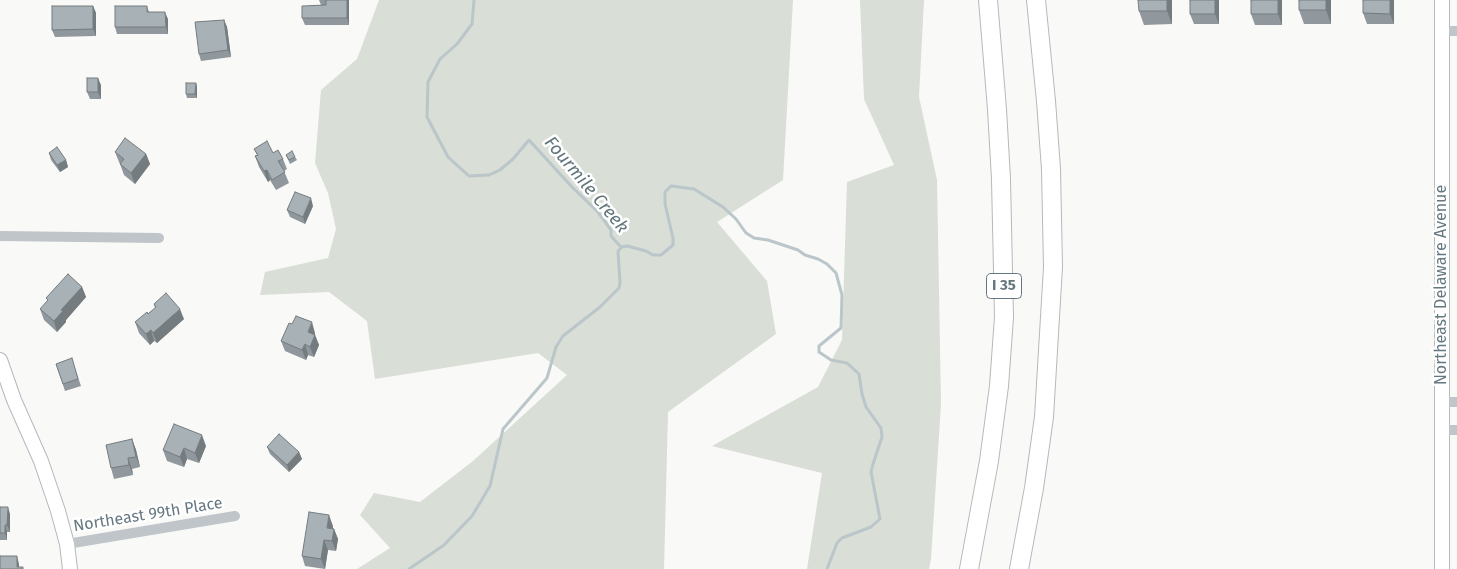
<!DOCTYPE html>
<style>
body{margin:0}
canvas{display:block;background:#f9f9f7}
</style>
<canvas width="1457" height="569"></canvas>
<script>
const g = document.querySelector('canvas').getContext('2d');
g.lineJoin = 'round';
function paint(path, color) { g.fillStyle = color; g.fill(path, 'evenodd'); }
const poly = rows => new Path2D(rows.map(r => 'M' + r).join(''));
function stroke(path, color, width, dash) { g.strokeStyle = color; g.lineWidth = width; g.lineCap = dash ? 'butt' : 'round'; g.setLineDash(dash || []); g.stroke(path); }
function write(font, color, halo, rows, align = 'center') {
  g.font = font + ' "Fira Sans",sans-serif'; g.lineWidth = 5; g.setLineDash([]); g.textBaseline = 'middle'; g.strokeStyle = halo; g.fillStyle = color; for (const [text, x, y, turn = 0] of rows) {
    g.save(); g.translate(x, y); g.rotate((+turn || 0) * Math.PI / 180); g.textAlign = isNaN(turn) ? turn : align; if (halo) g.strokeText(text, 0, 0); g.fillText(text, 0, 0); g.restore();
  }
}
const green = poly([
 [379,0,793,0,783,180,717,222,767,281,776,334,668,412,664,569,357,569,390,548,360,515,374,493,420,502,473,461,567,375,538,353,375,379,367,321,329,292,260,295,265,272,328,258,336,229,328,193,315,163,321,90,357,59],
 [860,0,924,0,919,97,937,180,941,404,931,559,929,569,807,569,822,473,712,446,818,387,842,340,847,182,894,165,864,99]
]);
const stream = poly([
 [474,0,472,24,457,44,440,59,428,82,427,117,448,157,469,176,489,175,500,170,513,159,529,140,572,187,598,212,611,230,611,236,621,247],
 [621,247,627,246,646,251,653,255,661,255,673,245,673,238,665,204,665,192,671,186,694,189,723,207,736,219,746,233,754,238,768,240,798,250,805,255,818,259,827,264,836,273,842,295,841,328,819,346,819,352,831,360,847,363,859,374,862,394,866,407,881,428,882,437,873,464,871,472,880,519,871,527,842,538,837,543,827,569],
 [409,569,444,545,472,516,490,486,503,429,547,378,556,347,563,336,600,307,619,288,620,283,618,251,621,248]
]);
const street = poly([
 [1442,31,1457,31],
 [0,236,159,238],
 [1442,402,1457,402],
 [1442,430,1457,430],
 [67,544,235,516]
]);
const secondary = poly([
 [0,360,14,400,41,461,58,511,67,544,70,569],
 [1442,569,1442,0]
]);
const highway = poly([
 [969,569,989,461,999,386,1004,317,1001,179,997,109,988,0],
 [1019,569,1034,488,1044,417,1053,267,1051,169,1046,101,1036,0]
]);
const wall = poly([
 [319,0,349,0,349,25,305,25,302,18,321,5],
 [1172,0,1172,24,1144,25,1139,11],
 [1219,0,1219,24,1194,24,1190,14],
 [1251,0,1282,0,1282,25,1255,25,1251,14],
 [1299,0,1331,0,1331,24,1304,24,1299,10],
 [1394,0,1394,24,1367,24,1363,13],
 [93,6,96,13,96,36,55,37,52,30],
 [147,6,149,12,168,19,168,34,117,34,115,27],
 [224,20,227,27,231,57,201,61,199,54],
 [196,83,197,87,197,98,187,98,186,94],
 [101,85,101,99,90,99,87,92],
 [254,149,273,153,283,159,287,169,284,171,289,183,276,190,270,180,268,182,259,167,255,156,257,155],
 [115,152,146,154,150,164,135,184,124,175,120,164,119,162],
 [49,153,66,160,68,167,60,172,51,160],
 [286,155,295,157,297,160,290,164],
 [313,206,305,224,290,217,287,210],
 [82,287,86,297,66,320,66,322,57,332,44,320,40,309,48,301,46,298],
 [154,304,184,319,157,343,154,341,150,345,139,333,135,322,148,314,155,308],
 [315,333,315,335,319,345,314,357,308,355,306,360,285,351,281,341],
 [72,359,81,386,65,391,56,364],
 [132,439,136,450,140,467,132,469,133,475,114,479,111,468],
 [206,446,199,463,187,459,184,467,167,461,163,450],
 [267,447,299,452,302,459,289,472,270,454],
 [0,507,10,514,10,532,7,532,7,540,0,540],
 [333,526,333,528,334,529,338,539,336,551,328,550,325,569,305,566,302,556]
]);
const shadedWall = poly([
 [347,0,349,0,349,25,347,18],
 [1167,0,1172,0,1172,24,1167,11],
 [1215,0,1219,0,1219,24,1215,14],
 [1278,0,1282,0,1282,25,1278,14],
 [1326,0,1331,0,1331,24,1326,10],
 [1390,0,1394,0,1394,24,1390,14],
 [93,6,96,13,96,36,93,29],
 [165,12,168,19,168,34,166,27],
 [224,20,227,27,231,57,228,50],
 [98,78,101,85,101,99,98,92],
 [196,83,197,87,197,98,195,94],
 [146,154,150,164,135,184,131,173],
 [66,160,68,167,60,172,57,165],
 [267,170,270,180,268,182,264,171],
 [311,198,313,206,305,224,303,217],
 [82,287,86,297,66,320,66,322,57,332,54,321,61,310],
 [180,309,184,319,157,343,153,333],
 [312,322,315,333,311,342,308,332],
 [151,330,154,341,150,345,146,334],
 [315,335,319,345,314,357,310,347],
 [305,344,308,355,306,360,302,350],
 [202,435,206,446,199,463,195,453],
 [132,439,136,450,140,467,136,457],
 [184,448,187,459,184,467,180,457],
 [299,452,302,459,289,472,287,465],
 [128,458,132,469,133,475,129,465],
 [8,507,10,514,10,532,7,525],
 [329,515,333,526,331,538,327,528],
 [5,525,7,532,7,540,5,533],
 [334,529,338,539,336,551,332,541],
 [324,540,328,550,325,569,321,559],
 [17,556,19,564,19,569,17,567]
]);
const building = poly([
 [326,0,347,0,347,18,302,18,302,6,326,5,326,0],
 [1138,0,1167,0,1167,11,1139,11,1138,0],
 [1190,0,1215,0,1215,14,1190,14,1190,0],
 [1251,0,1278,0,1278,14,1251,14,1251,0],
 [1299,0,1326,0,1326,10,1299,10,1299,0],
 [1363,0,1390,0,1390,14,1363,13,1363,0],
 [52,6,93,6,93,29,52,30,52,6],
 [115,6,147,6,147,12,165,12,166,27,115,27,115,6],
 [224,20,228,50,199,54,195,22,224,20],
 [87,78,98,78,98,92,87,92,87,78],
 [186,83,196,83,195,94,186,94,186,83],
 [125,138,146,154,131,173,120,164,124,159,115,152,125,138],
 [267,141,273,153,278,150,283,159,278,161,285,172,272,180,267,170,264,171,255,156,258,155,254,149,267,141],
 [57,147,66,160,57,165,49,153,57,147],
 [292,151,295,157,289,160,286,155,292,151],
 [295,192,311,198,303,217,287,210,295,192],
 [68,274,82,287,61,310,63,311,54,321,40,309,48,300,46,298,68,274],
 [166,293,180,309,153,333,151,330,146,334,135,322,147,312,148,314,156,307,154,304,166,293],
 [296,316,312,322,308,332,315,335,310,347,305,344,302,350,281,341,289,323,292,324,296,316],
 [72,358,78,379,63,384,56,364,72,358],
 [174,424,202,435,195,453,184,448,180,457,163,450,174,424],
 [279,434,299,452,287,465,267,447,279,434],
 [132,439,136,457,128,458,129,465,111,468,106,445,132,439],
 [0,507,8,507,7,525,5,525,5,533,0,533,0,507],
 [309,512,329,515,327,528,334,529,332,541,324,540,321,559,302,556,309,512],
 [0,556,17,556,17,567,23,567,23,569,0,569,0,556]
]);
const shields = [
 [1004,286,35]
];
const shieldNames = [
 ["I 35",1004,286]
];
const streetNames = [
 ["Northeast Delaware Avenue",1442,285,-90],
 ["Northeast 99th Place",148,515,-9]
];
const waterNames = [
 ["Fourmile Creek",586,185,50]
];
paint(green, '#d9ded6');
stroke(stream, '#bac6ca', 3);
stroke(secondary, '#b3b9bd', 16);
stroke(highway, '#b4b9bc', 20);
stroke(street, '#c0c5c9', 10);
stroke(secondary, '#fff', 14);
stroke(highway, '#fff', 18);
paint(wall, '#90989d');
paint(shadedWall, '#757c7f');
paint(building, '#a7b1b6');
stroke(building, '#757c7f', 1);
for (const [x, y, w] of shields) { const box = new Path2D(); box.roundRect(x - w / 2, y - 12.5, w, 25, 4); g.fillStyle = '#fff'; g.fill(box); stroke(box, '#657781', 1); }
write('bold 15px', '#657781', null, shieldNames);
write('16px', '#657781', '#fff', streetNames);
write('italic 18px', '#60767b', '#fff', waterNames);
</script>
